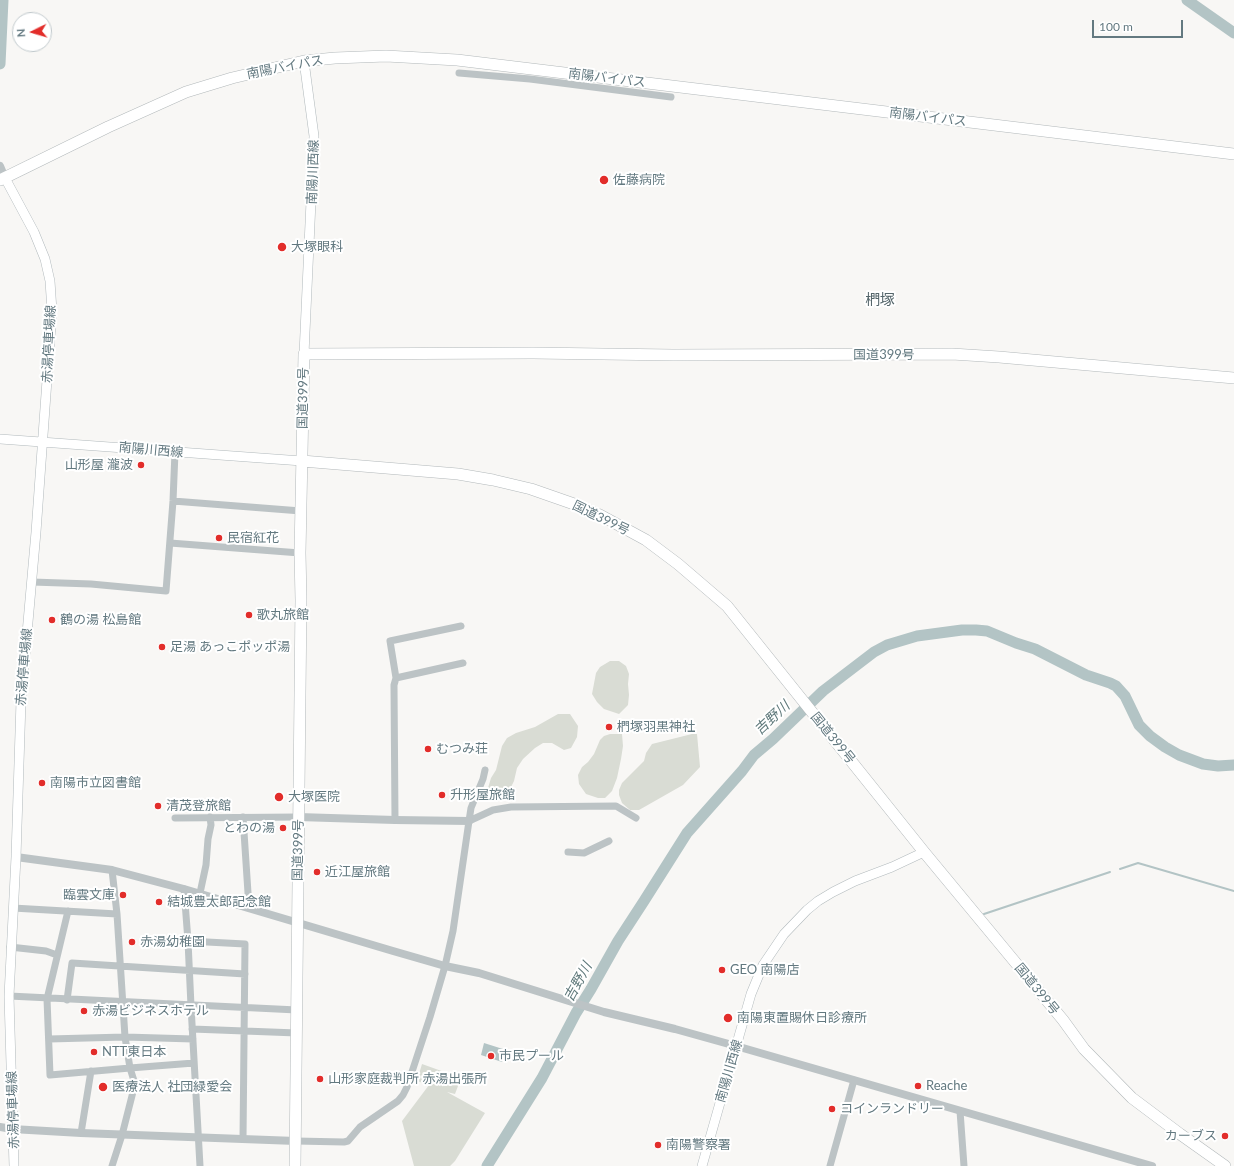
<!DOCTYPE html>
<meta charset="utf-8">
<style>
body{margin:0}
#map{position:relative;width:1234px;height:1166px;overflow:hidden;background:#f8f7f5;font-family:Lato,sans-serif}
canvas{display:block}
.north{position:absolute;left:12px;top:12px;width:40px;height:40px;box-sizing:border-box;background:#fff;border:1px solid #c1c9cc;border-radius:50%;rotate:265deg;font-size:11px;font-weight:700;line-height:16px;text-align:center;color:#637980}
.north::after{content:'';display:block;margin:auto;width:14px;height:18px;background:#e22d2a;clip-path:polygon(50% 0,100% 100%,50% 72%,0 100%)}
.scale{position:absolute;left:1092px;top:20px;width:91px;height:18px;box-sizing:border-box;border:2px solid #637980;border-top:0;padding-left:5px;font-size:12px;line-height:14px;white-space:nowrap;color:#637980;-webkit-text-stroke:3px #fff;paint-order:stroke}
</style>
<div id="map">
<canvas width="1234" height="1166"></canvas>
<div class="north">N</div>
<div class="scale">100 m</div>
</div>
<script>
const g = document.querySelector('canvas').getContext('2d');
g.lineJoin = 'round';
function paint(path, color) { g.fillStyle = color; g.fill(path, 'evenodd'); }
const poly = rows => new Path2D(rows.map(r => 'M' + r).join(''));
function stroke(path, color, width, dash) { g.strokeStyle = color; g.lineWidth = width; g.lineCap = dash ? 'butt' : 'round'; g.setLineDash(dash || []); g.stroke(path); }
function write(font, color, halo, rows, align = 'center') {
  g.font = font + ' Lato,"Noto Sans JP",sans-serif'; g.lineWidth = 4; g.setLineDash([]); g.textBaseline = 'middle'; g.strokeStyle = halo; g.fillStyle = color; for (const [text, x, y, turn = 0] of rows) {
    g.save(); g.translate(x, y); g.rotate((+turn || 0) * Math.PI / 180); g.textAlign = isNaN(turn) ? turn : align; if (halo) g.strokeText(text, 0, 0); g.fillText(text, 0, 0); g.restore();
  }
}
const green = poly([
 [610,661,619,661,626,666,629,674,628,684,629,695,628,705,619,714,604,709,597,702,592,694,596,673,600,667],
 [558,714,570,714,578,726,577,737,571,748,564,750,552,743,543,743,535,748,523,759,517,768,514,781,511,787,504,794,493,795,488,788,491,778,496,770,502,746,507,738,516,733,535,727],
 [610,734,622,734,623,746,621,759,617,778,612,791,605,798,598,798,586,794,579,784,578,775,582,767,588,762,594,754,600,740,604,736],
 [692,734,697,734,700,767,683,785,639,810,630,810,622,803,619,795,619,790,622,783,644,761,646,753,652,744],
 [422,1064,461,1078,455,1094,447,1092,485,1113,455,1161,450,1166,414,1166,402,1121,429,1085,417,1081]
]);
const water = poly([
 [484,1043,506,1050,502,1062,481,1055]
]);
const stream = poly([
 [1120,869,1138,863,1234,891],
 [984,914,1110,872]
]);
const river = poly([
 [1187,0,1234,33],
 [0,64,3,0],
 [487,1166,542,1078,576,1013,591,989,618,941,644,901,687,833,742,771,754,755,773,739,823,691,874,652,887,645,917,636,962,630,976,630,987,631,1016,643,1035,649,1086,675,1110,683,1116,686,1125,696,1139,725,1150,736,1165,747,1179,755,1203,764,1218,766,1234,765]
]);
const minor = poly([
 [459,73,530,79,671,97],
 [173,501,301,511],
 [170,543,300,553],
 [32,582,91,584,166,591,173,501,175,452],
 [396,678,463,663],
 [243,817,249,908],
 [175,818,298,817],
 [395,820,394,685,396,678,390,641,461,626],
 [469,821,493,810,511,807,616,806,636,818],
 [568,852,584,853,609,841],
 [184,889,188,941,191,1006,200,1166],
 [200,893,206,865,208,839,211,825,210,817],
 [13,908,117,914],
 [68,911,47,999,50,1075,130,1068,194,1063],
 [188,941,245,944,243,1139],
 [10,947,46,951,57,955],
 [9,996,297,1010],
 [67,1000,72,963,245,974],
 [192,1029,297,1033],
 [49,1039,125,1037,193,1039],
 [960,1111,964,1166],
 [81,1133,91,1071],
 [296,1141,344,1142,348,1141,360,1127,398,1101,403,1095,407,1087,430,1017,445,966,453,931,469,821,471,808,483,779,485,770],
 [112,1166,122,1135,135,1084,130,1068,125,1037,117,914,112,870],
 [830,1166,854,1080]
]);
const tertiary = poly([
 [0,166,5,178],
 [298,817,395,820,469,821],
 [16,857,112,870,184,889,393,951,445,966,479,973,604,1012,675,1029,736,1046,1152,1166],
 [0,1127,12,1129,81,1133,296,1141]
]);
const secondary = poly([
 [304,61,314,136,304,354],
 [5,178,34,232,45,259,50,281,52,311,36,532,21,701,16,857,9,996,14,1166],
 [0,439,302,461],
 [702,1166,751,994,763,965,784,934,807,910,818,901,833,892,855,881,892,867,924,852]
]);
const trunk = poly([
 [0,180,108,127,186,92,232,78,304,61,335,58,386,56,457,60,1234,154],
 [302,461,458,474,493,480,531,489,574,504,600,515,646,540,678,564,727,606,924,852,1063,1020,1084,1049,1132,1098,1180,1134,1225,1166],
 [295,1166,301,600,300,553,304,354,533,353,673,355,952,354,999,357,1234,378]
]);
const markers = [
 [604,180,5,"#e22d2a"],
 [282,247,5,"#e22d2a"],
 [141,465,4,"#e22d2a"],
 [219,538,4,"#e22d2a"],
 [249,615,4,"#e22d2a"],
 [52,620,4,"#e22d2a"],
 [162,647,4,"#e22d2a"],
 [609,727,4,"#e22d2a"],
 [428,749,4,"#e22d2a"],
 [42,783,4,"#e22d2a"],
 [442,795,4,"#e22d2a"],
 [279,797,5,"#e22d2a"],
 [158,806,4,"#e22d2a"],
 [283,828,4,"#e22d2a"],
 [317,872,4,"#e22d2a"],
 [123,895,4,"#e22d2a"],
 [159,902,4,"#e22d2a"],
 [132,942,4,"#e22d2a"],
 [722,970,4,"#e22d2a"],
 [84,1011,4,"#e22d2a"],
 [728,1018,5,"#e22d2a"],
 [94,1052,4,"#e22d2a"],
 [491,1056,4,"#e22d2a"],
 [320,1079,4,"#e22d2a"],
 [918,1086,4,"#e22d2a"],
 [103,1087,5,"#e22d2a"],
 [832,1109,4,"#e22d2a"],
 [1225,1136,4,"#e22d2a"],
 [658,1145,4,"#e22d2a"]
];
const streetNames = [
 ["南陽バイパス",285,67,-11],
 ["南陽バイパス",607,78,7],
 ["南陽バイパス",928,117,7],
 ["南陽川西線",313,172,-88],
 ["赤湯停車場線",49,344,-87],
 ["国道399号",884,355],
 ["国道399号",303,398,-89],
 ["南陽川西線",151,450,5],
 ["国道399号",601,518,26],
 ["赤湯停車場線",24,667,-85],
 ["国道399号",833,738,51],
 ["国道399号",298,850,-89],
 ["国道399号",1037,989,51],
 ["南陽川西線",729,1071,-74],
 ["赤湯停車場線",13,1110,-92]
];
const poiNames = [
 ["佐藤病院",613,180],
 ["大塚眼科",291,247],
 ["山形屋 瀧波",133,465,"right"],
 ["民宿紅花",227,538],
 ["歌丸旅館",257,615],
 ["鶴の湯 松島館",60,620],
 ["足湯 あっこポッポ湯",170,647],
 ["椚塚羽黒神社",617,727],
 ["むつみ荘",436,749],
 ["南陽市立図書館",50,783],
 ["升形屋旅館",450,795],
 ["大塚医院",288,797],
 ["清茂登旅館",166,806],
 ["とわの湯",275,828,"right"],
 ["近江屋旅館",325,872],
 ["臨雲文庫",115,895,"right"],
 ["結城豊太郎記念館",167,902],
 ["赤湯幼稚園",140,942],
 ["GEO 南陽店",730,970],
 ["赤湯ビジネスホテル",92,1011],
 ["南陽東置賜休日診療所",737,1018],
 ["NTT東日本",102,1052],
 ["市民プール",499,1056],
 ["山形家庭裁判所 赤湯出張所",328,1079],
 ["Reache",926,1086],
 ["医療法人 社団緑愛会",112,1087],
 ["コインランドリー",840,1109],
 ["カーブス",1217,1136,"right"],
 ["南陽警察署",666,1145]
];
const waterNames = [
 ["吉野川",772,718,-43],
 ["吉野川",578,982,-61]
];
const quarterNames = [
 ["椚塚",880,300]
];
paint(green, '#d9dcd4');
paint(water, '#b3c4c5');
stroke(stream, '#b3c4c5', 2);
stroke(river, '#b3c4c5', 11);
stroke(secondary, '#b1b9bc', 10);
stroke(trunk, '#b2b8ba', 12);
stroke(minor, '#bcc3c5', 7);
stroke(tertiary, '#bcc3c5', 8);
stroke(secondary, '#fff', 9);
stroke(trunk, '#fff', 11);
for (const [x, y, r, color] of markers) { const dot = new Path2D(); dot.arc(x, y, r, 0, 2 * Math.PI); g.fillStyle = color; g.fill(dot); stroke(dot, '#fff', 1.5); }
write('13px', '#637980', '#fff', streetNames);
write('13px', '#637980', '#fff', poiNames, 'left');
write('italic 14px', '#5e787a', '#fff', waterNames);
write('15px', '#55666b', '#fff', quarterNames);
</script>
